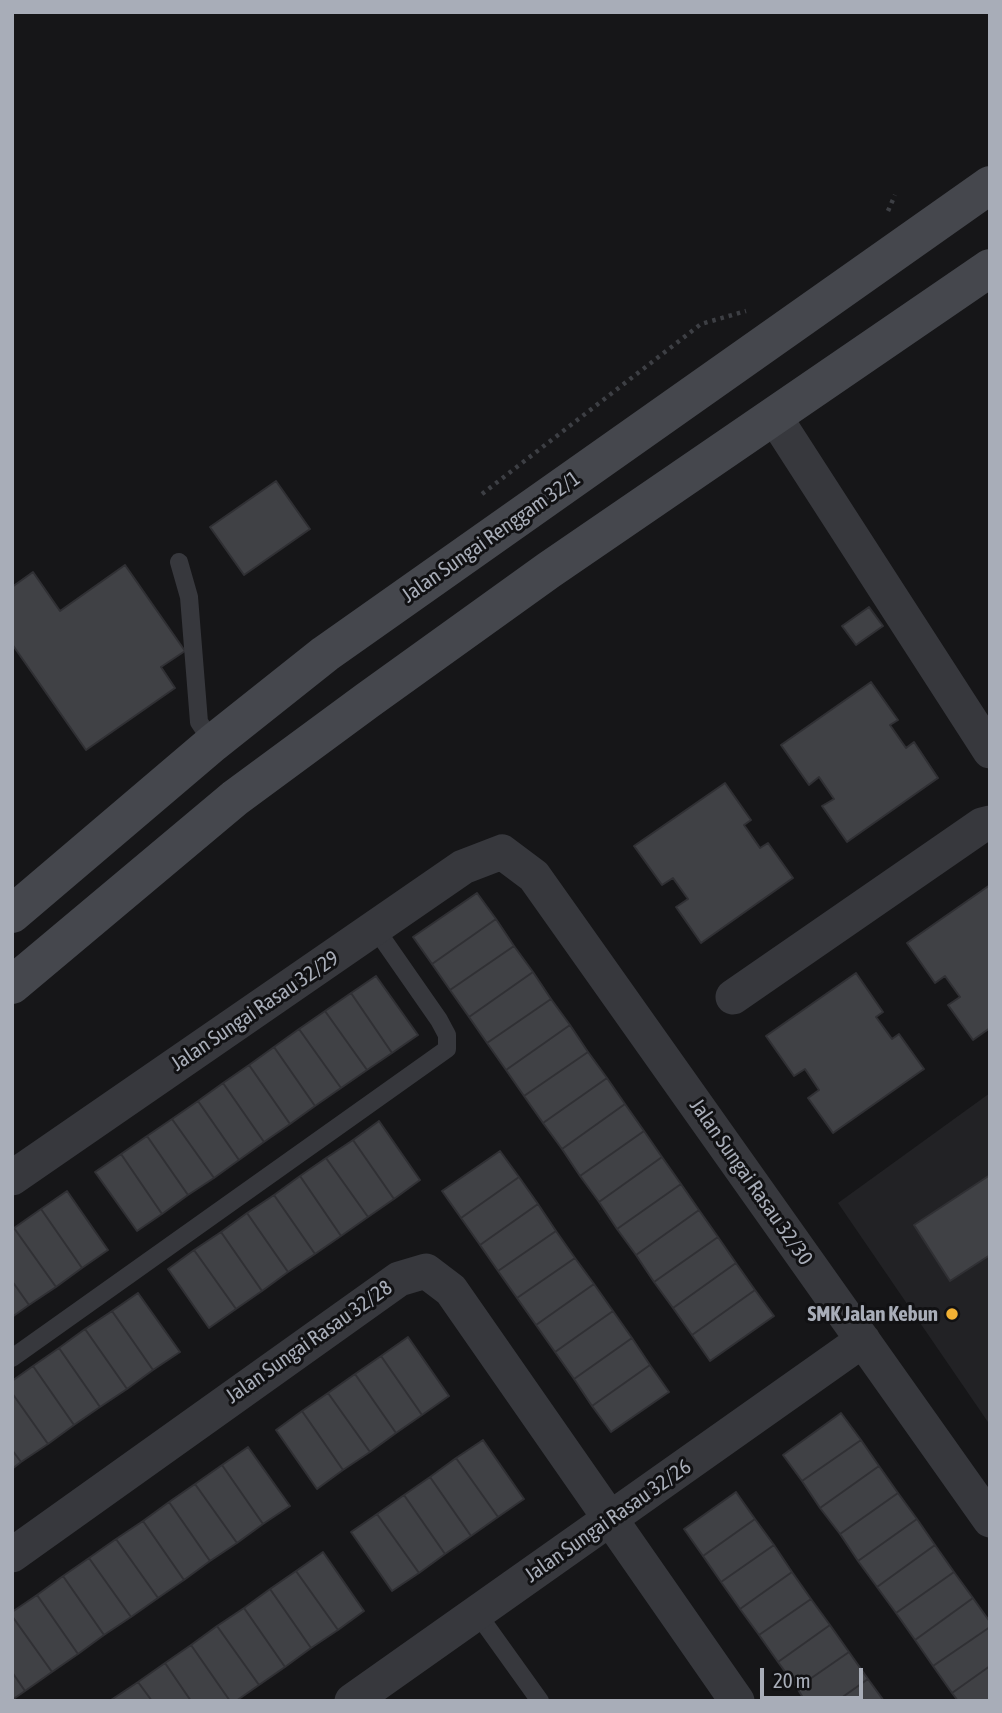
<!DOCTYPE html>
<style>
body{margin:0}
#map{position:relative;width:1002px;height:1713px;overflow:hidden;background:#161618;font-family:"Asap Condensed",sans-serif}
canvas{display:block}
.frame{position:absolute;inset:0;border:14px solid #a8adb8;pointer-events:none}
.scale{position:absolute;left:760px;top:1668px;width:103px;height:32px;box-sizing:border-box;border:4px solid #a8adb8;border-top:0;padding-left:9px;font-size:21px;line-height:24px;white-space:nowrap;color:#a8adb8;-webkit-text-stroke:5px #111113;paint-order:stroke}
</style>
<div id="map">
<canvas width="1002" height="1713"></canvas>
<div class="frame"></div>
<div class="scale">20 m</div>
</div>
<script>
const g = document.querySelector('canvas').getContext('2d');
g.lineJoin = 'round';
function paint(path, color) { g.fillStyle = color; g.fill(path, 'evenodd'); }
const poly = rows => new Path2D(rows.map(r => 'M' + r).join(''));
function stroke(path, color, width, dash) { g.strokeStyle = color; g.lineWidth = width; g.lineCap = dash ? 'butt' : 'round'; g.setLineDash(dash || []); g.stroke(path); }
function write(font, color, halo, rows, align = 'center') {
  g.font = font + ' "Asap Condensed",sans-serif'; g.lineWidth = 6; g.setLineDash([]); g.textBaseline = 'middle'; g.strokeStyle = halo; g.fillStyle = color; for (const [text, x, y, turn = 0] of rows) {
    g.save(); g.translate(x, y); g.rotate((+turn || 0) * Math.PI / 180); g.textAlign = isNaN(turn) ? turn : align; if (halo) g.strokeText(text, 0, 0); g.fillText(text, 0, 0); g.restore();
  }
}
const built = poly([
 [990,1093,990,1425,838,1203]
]);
const building = poly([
 [276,481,310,529,244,575,210,527,276,481],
 [125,565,185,651,161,667,175,688,86,750,12,644,12,587,33,572,60,611,125,565],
 [869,607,883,626,856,645,842,626,869,607],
 [871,682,898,720,890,725,906,748,914,742,938,778,847,842,822,806,834,799,819,777,809,785,781,745,871,682],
 [725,783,751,820,744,825,760,848,768,843,793,878,701,943,676,907,688,899,673,878,662,885,634,846,725,783],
 [990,885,990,1028,973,1040,948,1005,960,997,945,976,935,983,907,943,990,885],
 [477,893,496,919,432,964,413,937,477,893],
 [496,919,514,946,450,990,432,964,496,919],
 [514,946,533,972,469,1017,450,990,514,946],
 [533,972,551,999,487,1043,469,1017,533,972],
 [856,973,883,1012,876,1017,892,1039,899,1034,924,1069,833,1133,808,1098,819,1090,805,1069,794,1076,766,1036,856,973],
 [376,976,418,1035,392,1053,351,993,376,976],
 [351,993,392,1053,367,1070,325,1011,351,993],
 [551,999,570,1025,506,1070,487,1043,551,999],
 [325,1011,367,1070,341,1088,299,1029,325,1011],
 [570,1025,588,1052,524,1096,506,1070,570,1025],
 [299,1029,341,1088,315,1106,274,1047,299,1029],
 [274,1047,315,1106,290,1124,249,1065,274,1047],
 [588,1052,607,1078,543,1123,524,1096,588,1052],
 [249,1065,290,1124,264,1142,223,1083,249,1065],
 [607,1078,625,1104,562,1149,543,1123,607,1078],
 [223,1083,264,1142,239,1160,198,1101,223,1083],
 [198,1101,239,1160,214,1178,172,1119,198,1101],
 [625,1104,644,1131,580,1176,562,1149,625,1104],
 [172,1119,214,1178,188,1195,147,1136,172,1119],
 [379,1121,420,1180,394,1199,353,1140,379,1121],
 [644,1131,662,1157,599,1202,580,1176,644,1131],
 [147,1136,188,1195,162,1214,121,1154,147,1136],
 [353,1140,394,1199,368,1217,326,1158,353,1140],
 [500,1151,519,1177,461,1218,442,1191,500,1151],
 [121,1154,162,1214,137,1231,95,1172,121,1154],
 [662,1157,681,1184,617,1229,599,1202,662,1157],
 [326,1158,368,1217,341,1236,300,1176,326,1158],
 [990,1175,990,1255,950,1281,914,1225,990,1175],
 [300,1176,341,1236,315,1254,274,1195,300,1176],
 [519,1177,538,1204,480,1245,461,1218,519,1177],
 [681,1184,699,1210,636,1255,617,1229,681,1184],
 [67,1191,108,1250,82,1268,41,1209,67,1191],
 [274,1195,315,1254,288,1272,247,1213,274,1195],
 [538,1204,556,1231,498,1271,480,1245,538,1204],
 [41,1209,82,1268,56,1287,14,1228,41,1209],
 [699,1210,718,1237,654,1282,636,1255,699,1210],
 [247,1213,288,1272,262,1291,221,1232,247,1213],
 [14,1228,56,1287,29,1305,12,1281,12,1229,14,1228],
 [556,1231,575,1258,517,1298,498,1271,556,1231],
 [221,1232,262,1291,236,1309,194,1250,221,1232],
 [718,1237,736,1263,673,1308,654,1282,718,1237],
 [194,1250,236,1309,209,1328,168,1269,194,1250],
 [575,1258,594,1284,536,1325,517,1298,575,1258],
 [736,1263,755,1290,692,1335,673,1308,736,1263],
 [12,1281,29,1305,12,1317,12,1281],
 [594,1284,613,1311,555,1352,536,1325,594,1284],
 [755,1290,774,1316,710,1361,692,1335,755,1290],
 [138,1293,180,1352,153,1370,112,1311,138,1293],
 [112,1311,153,1370,127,1389,85,1329,112,1311],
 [613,1311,632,1338,574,1379,555,1352,613,1311],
 [85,1329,127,1389,100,1407,59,1348,85,1329],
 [408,1337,449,1396,422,1415,381,1356,408,1337],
 [632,1338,650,1365,592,1406,574,1379,632,1338],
 [59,1348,100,1407,74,1425,33,1366,59,1348],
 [381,1356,422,1415,396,1433,355,1374,381,1356],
 [650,1365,669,1392,611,1432,592,1406,650,1365],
 [33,1366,74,1425,48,1444,12,1393,12,1381,33,1366],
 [355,1374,396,1433,370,1452,328,1393,355,1374],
 [12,1393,48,1444,21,1462,12,1450,12,1393],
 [328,1393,370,1452,343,1470,302,1411,328,1393],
 [302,1411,343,1470,317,1489,276,1430,302,1411],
 [841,1413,861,1440,802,1481,783,1455,841,1413],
 [483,1440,524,1499,498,1517,456,1458,483,1440],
 [861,1440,879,1466,820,1508,802,1481,861,1440],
 [248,1447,290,1506,263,1524,222,1465,248,1447],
 [12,1450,21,1462,12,1469,12,1450],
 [456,1458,498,1517,471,1536,430,1477,456,1458],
 [222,1465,263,1524,237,1543,195,1484,222,1465],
 [879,1466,898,1493,840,1534,820,1508,879,1466],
 [430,1477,471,1536,445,1554,404,1495,430,1477],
 [195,1484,237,1543,210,1561,169,1502,195,1484],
 [736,1492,755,1519,703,1556,684,1529,736,1492],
 [898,1493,917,1519,858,1561,840,1534,898,1493],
 [404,1495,445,1554,419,1573,377,1514,404,1495],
 [169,1502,210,1561,184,1580,143,1521,169,1502],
 [377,1514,419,1573,392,1591,351,1532,377,1514],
 [755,1519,774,1545,721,1582,703,1556,755,1519],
 [917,1519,935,1545,877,1587,858,1561,917,1519],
 [143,1521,184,1580,158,1598,116,1539,143,1521],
 [116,1539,158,1598,131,1617,89,1558,116,1539],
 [774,1545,792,1572,740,1609,721,1582,774,1545],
 [935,1545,954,1572,896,1613,877,1587,935,1545],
 [323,1552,364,1611,338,1630,296,1571,323,1552],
 [89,1558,131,1617,104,1635,63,1576,89,1558],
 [296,1571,338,1630,311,1648,270,1589,296,1571],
 [792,1572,811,1599,759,1635,740,1609,792,1572],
 [954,1572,973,1598,915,1640,896,1613,954,1572],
 [63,1576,104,1635,78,1654,37,1595,63,1576],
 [270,1589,311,1648,285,1667,244,1608,270,1589],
 [37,1595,78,1654,52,1672,12,1616,12,1612,37,1595],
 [973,1598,990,1622,990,1627,933,1666,915,1640,973,1598],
 [811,1599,830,1625,778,1662,759,1635,811,1599],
 [244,1608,285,1667,259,1685,217,1626,244,1608],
 [12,1616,52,1672,25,1691,12,1672,12,1616],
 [830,1625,849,1652,797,1688,778,1662,830,1625],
 [217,1626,259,1685,236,1701,230,1701,191,1645,217,1626],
 [990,1627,990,1666,952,1693,933,1666,990,1627],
 [191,1645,230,1701,191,1701,165,1663,191,1645],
 [849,1652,868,1679,837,1701,805,1701,797,1688,849,1652],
 [165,1663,191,1701,152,1701,138,1682,165,1663],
 [990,1666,990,1701,958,1701,952,1693,990,1666],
 [12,1672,25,1691,12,1700,12,1672],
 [868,1679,884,1701,837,1701,868,1679],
 [138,1682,152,1701,112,1701,111,1700,138,1682]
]);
const path = poly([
 [888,211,895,195],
 [482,494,701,324,746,311]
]);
const service = poly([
 [179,562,189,597,199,722,213,743],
 [12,1358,447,1049,447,1035,439,1020,375,928],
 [477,1613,540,1701]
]);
const minor = poly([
 [774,416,990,751],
 [733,997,982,825,990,823],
 [12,1178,463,867,502,852,534,876,990,1520],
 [12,1555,399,1279,426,1271,451,1290,737,1701],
 [352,1701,863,1340]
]);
const secondary = poly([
 [12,914,213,743,325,654,990,185],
 [12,985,235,798,368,700,549,570,990,268]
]);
const markers = [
 [952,1314,7,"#f2b134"]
];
const streetNames = [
 ["Jalan Sungai Renggam 32/1",491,537,-35],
 ["Jalan Sungai Rasau 32/29",255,1011,-34],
 ["Jalan Sungai Rasau 32/30",751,1182,55],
 ["Jalan Sungai Rasau 32/28",309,1342,-35],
 ["Jalan Sungai Rasau 32/26",608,1521,-35]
];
const poiNames = [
 ["SMK Jalan Kebun",938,1314]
];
paint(built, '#222225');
paint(building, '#404145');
stroke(building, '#303034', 2);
stroke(path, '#3d3f44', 4.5, [3.5, 5]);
stroke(service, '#37383d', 18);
stroke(minor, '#37383d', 35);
stroke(secondary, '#45474d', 38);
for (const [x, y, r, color] of markers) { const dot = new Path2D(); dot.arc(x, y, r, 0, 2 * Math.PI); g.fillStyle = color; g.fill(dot); stroke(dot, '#111113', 2.5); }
write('21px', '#a8adb8', '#111113', streetNames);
write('bold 21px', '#a8adb8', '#111113', poiNames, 'right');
</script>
